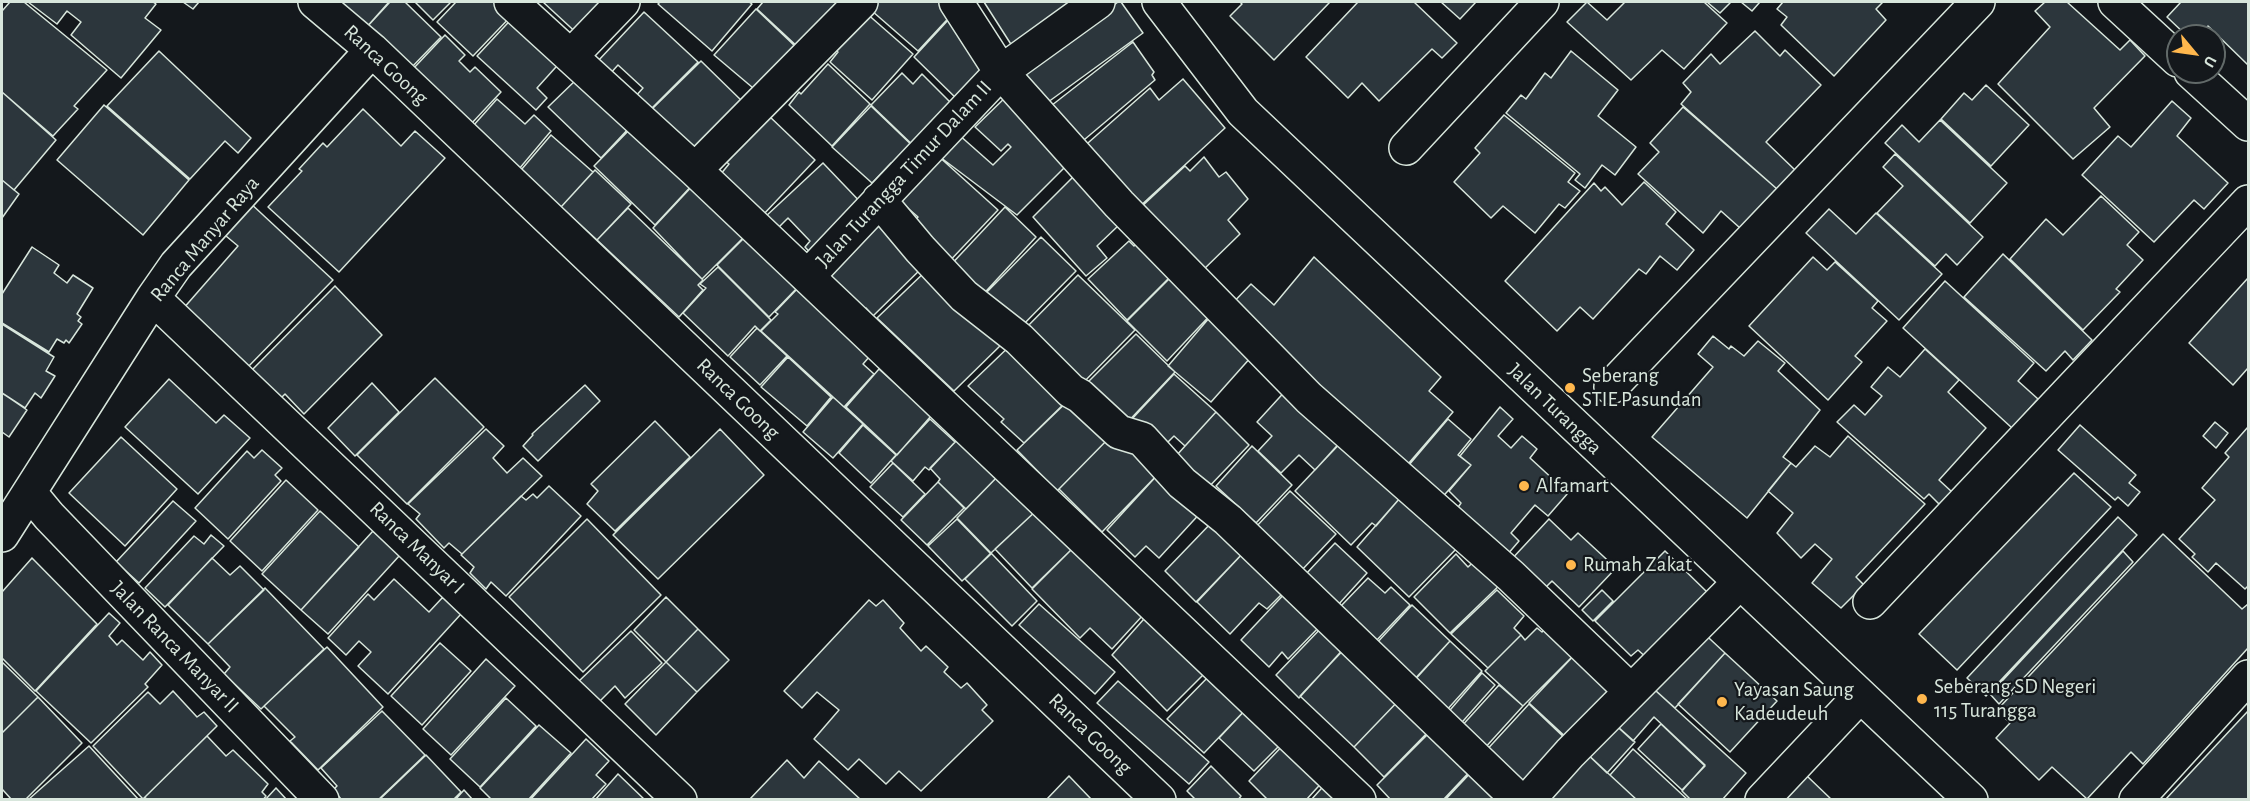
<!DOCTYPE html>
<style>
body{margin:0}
#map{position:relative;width:2250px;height:801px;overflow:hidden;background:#14181c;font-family:"Alegreya Sans",sans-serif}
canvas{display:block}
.frame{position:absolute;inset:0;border:3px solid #d8e6dc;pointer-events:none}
.north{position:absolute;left:2166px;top:24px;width:60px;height:60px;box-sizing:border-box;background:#14181c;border:2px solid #626a69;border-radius:50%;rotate:119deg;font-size:16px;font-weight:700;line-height:24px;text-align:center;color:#d8e6dc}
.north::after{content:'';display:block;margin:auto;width:21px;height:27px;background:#ffb74d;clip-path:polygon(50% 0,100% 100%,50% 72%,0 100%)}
</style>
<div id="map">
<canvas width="2250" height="801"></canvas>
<div class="frame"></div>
<div class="north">U</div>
</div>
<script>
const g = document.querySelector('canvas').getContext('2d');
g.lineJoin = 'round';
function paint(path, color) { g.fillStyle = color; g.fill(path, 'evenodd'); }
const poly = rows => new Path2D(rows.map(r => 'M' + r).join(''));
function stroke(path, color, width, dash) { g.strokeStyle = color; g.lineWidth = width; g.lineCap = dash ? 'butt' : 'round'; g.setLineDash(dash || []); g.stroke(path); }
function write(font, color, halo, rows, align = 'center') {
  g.font = font + ' "Alegreya Sans",sans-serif'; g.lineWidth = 4.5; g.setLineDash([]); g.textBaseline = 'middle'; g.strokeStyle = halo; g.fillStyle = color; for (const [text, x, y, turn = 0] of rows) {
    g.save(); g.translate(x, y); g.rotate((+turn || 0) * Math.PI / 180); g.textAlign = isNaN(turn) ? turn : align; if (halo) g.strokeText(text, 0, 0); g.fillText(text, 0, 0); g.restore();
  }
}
const building = poly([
 [10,2,24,2,107,70,74,106,78,109,53,136,2,92,2,11,10,2],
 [28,2,153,2,156,4,145,18,161,30,121,78,71,35,81,22,67,11,57,24,28,2],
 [183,2,199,2,193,9,183,2],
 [333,2,389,2,365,29,333,2],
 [390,2,405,2,441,37,410,69,365,29,390,2],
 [415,2,451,2,433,20,415,2],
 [456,2,506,2,516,11,473,56,437,22,456,2],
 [543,2,616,2,582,38,543,2],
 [660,2,749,2,752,4,712,51,658,4,660,2],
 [763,2,844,2,800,49,757,9,763,2],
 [866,2,949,2,957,9,918,51,864,4,866,2],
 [984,2,1095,2,1014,49,984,2],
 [1118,2,1121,2,1143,33,1044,105,1020,74,1118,2],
 [1240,2,1330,2,1274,60,1230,16,1242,4,1240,2],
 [1358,2,1414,2,1457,43,1442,58,1432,49,1379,101,1362,83,1348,98,1306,57,1358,2],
 [1441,2,1476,2,1460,19,1441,2],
 [1587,2,1607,20,1625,2,1704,2,1727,23,1684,69,1662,50,1631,80,1567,22,1587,2],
 [1707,2,1731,2,1720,13,1707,2],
 [1741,2,1760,2,1752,11,1741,2],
 [1783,2,1883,2,1876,9,1886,20,1834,76,1781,25,1787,17,1777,9,1783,2],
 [2045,2,2067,2,2120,50,2130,40,2145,56,2094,108,2110,127,2073,159,1998,84,2050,27,2035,11,2045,2],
 [2181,2,2248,2,2248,65,2208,26,2198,36,2187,36,2167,17,2181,2],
 [756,9,798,49,759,93,714,55,756,9],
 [518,12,565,57,537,88,547,98,536,110,477,56,518,12],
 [644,12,698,62,648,112,634,98,643,88,618,65,609,75,597,62,644,12],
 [865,12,913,54,872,100,830,62,838,52,833,48,865,12],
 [950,18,997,69,961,103,914,57,950,18],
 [1755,31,1780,56,1785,50,1821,85,1766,142,1795,170,1777,189,1681,104,1691,92,1683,83,1711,54,1720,64,1755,31],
 [445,35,465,55,459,61,470,72,475,67,501,92,471,124,412,70,445,35],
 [1133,42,1154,72,1152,75,1155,80,1078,145,1047,109,1133,42],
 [159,51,251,138,238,153,225,141,190,179,107,106,159,51],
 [1571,51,1618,90,1598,116,1636,147,1615,175,1602,165,1585,188,1575,180,1580,174,1506,113,1521,95,1526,99,1545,73,1551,78,1571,51],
 [701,61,745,104,702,161,649,112,701,61],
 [828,64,870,104,832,146,789,105,799,92,801,94,828,64],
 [902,73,913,84,922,74,960,112,920,152,871,105,902,73],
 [579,77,630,127,601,158,548,107,579,77],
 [1183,79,1225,128,1137,209,1080,150,1150,88,1159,100,1183,79],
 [1986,85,2029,125,1991,166,1941,119,1964,93,1972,100,1986,85],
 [1014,89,1074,158,1017,215,936,154,958,134,993,165,1011,147,1008,144,1001,151,975,127,1014,89],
 [2,92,56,140,14,190,2,180,2,92],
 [497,99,525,124,534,115,551,131,519,169,473,126,497,99],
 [2172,101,2191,118,2177,136,2228,183,2204,209,2194,200,2154,242,2082,175,2118,136,2131,147,2172,101],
 [104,105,189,180,143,235,57,160,104,105],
 [871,106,920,153,901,172,891,163,872,183,832,147,871,106],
 [1683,107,1777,189,1740,228,1721,211,1703,233,1638,174,1659,152,1650,143,1683,107],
 [363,109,401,146,415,131,445,158,339,272,268,207,302,171,299,169,323,143,327,147,363,109],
 [768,115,815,160,762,216,720,175,729,164,725,161,768,115],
 [1504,115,1575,173,1568,182,1580,191,1565,208,1559,204,1535,233,1503,206,1491,218,1454,182,1480,153,1475,148,1504,115],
 [1940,120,2007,183,1970,223,1885,143,1902,125,1919,142,1940,120],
 [635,124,696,181,655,225,594,166,635,124],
 [551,135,593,172,561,207,521,170,551,135],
 [936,154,998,210,944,267,907,230,918,217,894,196,936,154],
 [1895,154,1983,237,1957,265,1946,254,1935,266,1877,213,1903,186,1883,167,1895,154],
 [1204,157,1219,177,1226,172,1248,199,1228,220,1240,234,1201,272,1139,209,1185,166,1190,171,1204,157],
 [823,163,867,209,817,260,805,247,810,241,788,218,776,230,765,217,823,163],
 [595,170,631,204,597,240,561,207,595,170],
 [1074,176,1119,225,1097,246,1107,258,1086,276,1033,217,1074,176],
 [2,180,19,194,2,218,2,180],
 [696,182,748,233,702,279,653,228,696,182],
 [1644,182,1676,212,1666,224,1694,250,1677,270,1660,256,1646,274,1639,269,1593,319,1580,307,1557,331,1505,281,1594,183,1601,191,1605,187,1622,205,1644,182],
 [2101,196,2139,232,2127,245,2143,260,2116,289,2120,292,2083,330,2010,259,2046,219,2063,235,2101,196],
 [248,201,333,280,245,370,182,310,238,246,220,231,248,201],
 [1005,207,1036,237,977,301,945,271,1005,207],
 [628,208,703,280,698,285,703,290,679,317,597,240,628,208],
 [1829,209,1856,234,1876,213,1942,274,1899,320,1806,233,1829,209],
 [882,212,928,262,873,316,866,308,861,314,821,277,882,212],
 [749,233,800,285,769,317,717,265,749,233],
 [1041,237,1076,271,1015,333,980,299,1041,237],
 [1144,237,1171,276,1127,320,1088,279,1129,241,1134,246,1144,237],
 [32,247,59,265,54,273,67,283,73,275,93,288,77,314,81,317,78,321,82,324,69,343,66,340,64,343,57,339,49,352,2,323,2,294,32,247],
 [2003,254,2092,340,2073,360,2065,351,2046,371,1964,297,2003,254],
 [1314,257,1441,377,1429,391,1453,412,1402,471,1227,309,1251,284,1274,305,1314,257],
 [1813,257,1827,270,1835,262,1878,301,1872,308,1887,321,1855,356,1862,362,1828,400,1749,326,1813,257],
 [718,267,771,320,760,331,755,326,728,356,683,313,706,288,700,284,718,267],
 [930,267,1004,342,954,391,877,318,930,267],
 [1078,275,1135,330,1075,391,1020,334,1078,275],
 [1172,276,1217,308,1167,361,1127,321,1172,276],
 [2248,278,2248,368,2233,385,2189,343,2248,278],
 [1945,281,2034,363,2018,381,2038,399,2012,428,1903,328,1945,281],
 [335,286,382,335,304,414,285,394,276,403,247,375,335,286],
 [799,287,870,356,863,364,874,374,844,407,761,331,778,314,775,312,799,287],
 [1210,317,1252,356,1211,402,1168,366,1210,317],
 [2,324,54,357,46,371,55,376,41,398,35,393,25,408,2,393,2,324],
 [757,328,787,356,760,385,730,357,757,328],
 [1136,334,1175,372,1122,428,1081,389,1136,334],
 [1713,336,1729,349,1731,346,1744,356,1758,341,1785,363,1778,371,1820,410,1783,457,1791,463,1747,518,1652,437,1713,367,1698,354,1713,336],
 [1016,340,1072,396,1024,443,1001,422,1004,419,968,386,1016,340],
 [1925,349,1959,380,1948,392,1986,428,1939,480,1952,492,1940,505,1929,494,1924,499,1837,422,1854,405,1865,415,1882,396,1871,387,1888,367,1900,377,1925,349],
 [788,357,831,397,807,426,761,387,788,357],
 [879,369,931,416,897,455,846,407,879,369],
 [1174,374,1216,412,1185,446,1174,436,1161,449,1131,420,1174,374],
 [435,378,484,427,407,504,357,455,435,378],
 [169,379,216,423,224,415,250,438,198,494,125,427,169,379],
 [372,383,399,412,355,456,328,428,372,383],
 [585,385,600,401,538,461,523,446,533,435,532,434,585,385],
 [1289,387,1344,438,1315,470,1299,455,1281,473,1258,451,1272,436,1257,422,1289,387],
 [2,393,27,410,9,437,2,432,2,393],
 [1073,396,1111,436,1057,491,1017,450,1073,396],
 [833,397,863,424,833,458,803,432,833,397],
 [1500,407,1513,419,1498,436,1511,448,1522,436,1537,449,1530,458,1568,493,1548,516,1535,505,1511,533,1519,541,1501,562,1450,519,1461,503,1449,491,1471,465,1460,456,1500,407],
 [1216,412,1249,445,1203,493,1176,456,1216,412],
 [930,419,955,442,929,470,925,467,913,481,891,461,930,419],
 [1448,419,1471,439,1458,455,1471,465,1438,502,1403,472,1448,419],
 [655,421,690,457,615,531,587,504,598,491,591,484,655,421],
 [2215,422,2228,433,2216,448,2203,436,2215,422],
 [863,425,896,455,871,483,839,453,863,425],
 [2080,425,2136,475,2129,483,2140,492,2128,506,2118,497,2115,500,2058,450,2080,425],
 [2248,427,2248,586,2245,589,2216,563,2208,572,2192,557,2195,554,2179,539,2215,500,2202,488,2229,457,2225,453,2248,427],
 [486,429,504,446,493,458,507,473,523,458,542,476,462,554,449,543,444,548,416,519,420,514,408,504,486,429],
 [720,429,764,475,658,579,613,535,720,429],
 [962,435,1002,472,966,509,938,482,940,479,930,468,962,435],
 [1111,436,1162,470,1102,532,1059,489,1111,436],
 [1347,436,1400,498,1376,526,1372,523,1351,545,1295,491,1347,436],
 [1848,436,1925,504,1856,577,1864,585,1841,608,1812,583,1832,559,1815,544,1801,558,1777,533,1793,513,1768,491,1791,463,1796,467,1815,446,1830,457,1848,436],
 [121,437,177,489,125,546,69,493,121,437],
 [1252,446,1292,485,1256,523,1216,486,1252,446],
 [262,450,282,468,275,475,281,481,228,539,195,508,247,451,254,458,262,450],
 [893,463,925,494,903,517,870,487,893,463],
 [1161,471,1204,509,1159,558,1146,546,1135,557,1107,530,1161,471],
 [1002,472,1038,509,991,553,957,518,1002,472],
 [2074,473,2111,507,1957,670,1919,634,2074,473],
 [286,480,318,510,262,571,230,541,286,480],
 [938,482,964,508,927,545,901,520,938,482],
 [549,486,581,516,506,596,491,582,486,589,470,573,474,567,461,555,521,496,526,500,533,494,537,498,549,486],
 [1290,491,1336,534,1300,572,1254,529,1290,491],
 [1400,498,1465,540,1409,597,1357,547,1400,498],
 [173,501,196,521,139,583,116,562,173,501],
 [1038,509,1075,546,1032,588,995,549,1038,509],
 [320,511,359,547,301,610,262,574,320,511],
 [2118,517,2137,535,1986,696,1967,678,2118,517],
 [587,519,661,595,583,672,509,597,587,519],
 [957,519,991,554,962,581,928,546,957,519],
 [1549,519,1571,540,1578,533,1616,568,1579,607,1552,581,1541,592,1509,562,1549,519],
 [1214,520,1245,551,1196,602,1165,571,1214,520],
 [373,531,400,555,328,634,301,610,373,531],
 [2163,534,2242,609,2248,604,2248,648,2143,764,2131,752,2087,799,2052,767,2039,780,1996,738,2010,723,1997,710,2163,534],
 [211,535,224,546,165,607,145,588,194,536,204,544,211,535],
 [1335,543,1367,573,1338,605,1305,575,1335,543],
 [1075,546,1144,614,1112,649,1090,628,1080,638,1032,589,1075,546],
 [1245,551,1286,590,1267,609,1259,603,1230,634,1197,602,1245,551],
 [1665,551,1707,592,1650,661,1638,650,1631,656,1595,621,1665,551],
 [2123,551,2133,562,1999,704,1990,694,2123,551],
 [991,553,1037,601,1012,626,965,579,991,553],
 [1456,554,1468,567,1482,554,1507,578,1450,633,1414,597,1456,554],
 [32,558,97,624,35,691,2,658,2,592,32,558],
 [212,558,230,575,240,566,264,590,208,644,168,605,212,558],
 [1368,578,1385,593,1391,587,1410,605,1375,642,1339,608,1368,578],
 [394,579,429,612,443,597,461,614,388,694,358,666,371,652,359,641,346,655,328,638,368,594,374,600,394,579],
 [265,588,324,649,261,709,224,674,230,667,208,644,265,588],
 [1289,589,1325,621,1288,659,1282,652,1269,667,1241,640,1289,589],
 [1497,590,1524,616,1514,628,1521,635,1488,668,1451,634,1497,590],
 [1602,590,1613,601,1593,621,1582,610,1602,590],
 [666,597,698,629,666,662,634,630,666,597],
 [869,600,876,606,883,600,904,623,900,628,921,651,926,646,948,667,944,672,961,688,967,683,987,705,982,710,993,721,921,791,899,771,886,784,859,759,848,770,814,739,839,710,817,692,802,708,784,691,869,600],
 [1039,604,1115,672,1095,694,1019,625,1039,604],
 [1412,605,1450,641,1412,682,1374,646,1412,605],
 [1151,611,1209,669,1167,711,1112,655,1151,611],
 [109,613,120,623,109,636,117,645,122,640,143,660,150,652,162,665,145,684,148,687,91,743,36,691,109,613],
 [1551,622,1579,650,1523,706,1485,671,1521,635,1525,640,1537,628,1542,632,1551,622],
 [1325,624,1347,645,1299,698,1276,675,1325,624],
 [1696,626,1725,653,1675,708,1645,681,1696,626],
 [698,629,729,660,697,692,666,662,698,629],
 [631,631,662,663,625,698,615,686,598,703,578,682,631,631],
 [1450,641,1482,671,1445,712,1412,683,1450,641],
 [440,643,471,671,422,725,391,696,440,643],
 [1349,644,1403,696,1354,747,1300,696,1349,644],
 [327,647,383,707,318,770,290,741,295,737,264,706,327,647],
 [1579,650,1619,687,1569,740,1529,703,1579,650],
 [1725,653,1777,701,1730,752,1678,704,1725,653],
 [486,659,515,686,451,755,423,729,486,659],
 [2,662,38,697,2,733,2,662],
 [666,662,697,692,656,735,625,704,666,662],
 [1213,672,1249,706,1204,753,1167,719,1213,672],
 [1482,673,1495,685,1456,729,1444,717,1482,673],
 [1118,681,1209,762,1189,784,1097,703,1118,681],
 [1645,681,1746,773,1722,800,1691,800,1682,791,1705,765,1654,717,1633,741,1610,720,1645,681],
 [1499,685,1523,706,1483,750,1459,729,1499,685],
 [173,691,197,717,204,712,217,726,143,799,93,746,148,692,160,704,173,691],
 [1403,696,1434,726,1384,777,1354,747,1403,696],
 [38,697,82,743,25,800,12,800,2,789,2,733,38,697],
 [506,698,536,726,480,787,450,759,506,698],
 [1529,704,1571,744,1520,789,1482,755,1529,704],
 [1249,706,1285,740,1254,771,1219,738,1249,706],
 [382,711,425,755,378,800,342,800,333,790,337,786,321,768,382,711],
 [2248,711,2248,800,2165,800,2248,711],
 [1608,718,1635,742,1607,773,1581,748,1608,718],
 [1661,724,1705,766,1682,790,1638,749,1661,724],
 [539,725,571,753,528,800,492,800,480,788,539,725],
 [1436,726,1475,766,1443,800,1391,800,1377,785,1436,726],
 [207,736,226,756,233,750,268,784,262,792,266,796,263,800,147,800,145,797,207,736],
 [586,739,609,761,596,775,606,784,591,800,530,800,586,739],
 [1287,741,1327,777,1306,800,1268,800,1249,781,1287,741],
 [89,746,139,800,30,800,29,799,89,746],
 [1633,749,1688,800,1637,800,1610,775,1633,749],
 [1584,751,1637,800,1540,800,1584,751],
 [426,755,461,792,453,800,379,800,426,755],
 [787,760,804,778,819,761,861,800,749,800,787,760],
 [1211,766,1241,796,1238,800,1196,800,1187,791,1211,766],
 [1476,767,1513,800,1445,800,1476,767],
 [618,774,645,800,595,800,618,774],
 [1069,776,1092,800,1046,800,1069,776],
 [1807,776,1832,800,1785,800,1807,776],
 [1329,780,1351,800,1311,800,1329,780],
 [276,788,287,800,265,800,276,788],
 [464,790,473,800,455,800,464,790]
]);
const street = poly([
 [315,2,372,50,1159,800],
 [511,2,695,170,1359,800],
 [956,2,1001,72,1119,204,1309,398,1511,576,1631,691],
 [2115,2,2178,60],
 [572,55,623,2],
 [2191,72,2248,124],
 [1406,148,1542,2],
 [695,170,861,2],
 [879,200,920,249,964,296,1019,339,1071,391,1080,396,1119,432,1142,439,1182,483,1228,520,1519,800],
 [808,276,1001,72,1098,2],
 [153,298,680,800],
 [1611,387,1978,2],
 [30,493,49,516,322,800],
 [2,535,153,298,176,265,372,50],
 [1870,602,2248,202],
 [1528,800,1570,753,1739,583],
 [1762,800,1860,696],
 [2136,800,2248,677]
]);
const secondary = poly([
 [1159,2,1243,112,1971,800]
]);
const markers = [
 [1570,388,6,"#ffb74d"],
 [1524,486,6,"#ffb74d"],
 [1571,565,6,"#ffb74d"],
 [1922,699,6,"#ffb74d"],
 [1722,702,6,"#ffb74d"]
];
const streetNames = [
 ["Ranca Goong",386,65,43],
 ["Jalan Turangga Timur Dalam II",904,174,-47],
 ["Ranca Manyar Raya",205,239,-50],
 ["Ranca Goong",738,399,44],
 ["Jalan Turangga",1555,409,44],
 ["Ranca Manyar I",417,548,44],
 ["Jalan Ranca Manyar II",175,647,46],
 ["Ranca Goong",1090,734,44]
];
const poiNames = [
 ["Seberang",1582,376],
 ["STIE Pasundan",1582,400],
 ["Alfamart",1536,486],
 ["Rumah Zakat",1583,565],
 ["Seberang SD Negeri",1934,687],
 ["115 Turangga",1934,711],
 ["Yayasan Saung",1734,690],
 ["Kadeudeuh",1734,714]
];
paint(building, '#2c363c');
stroke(building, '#d8e6dc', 1.5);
stroke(street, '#d8e6dc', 36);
stroke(secondary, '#d8e6dc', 36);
stroke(street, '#14181c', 33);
stroke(secondary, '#14181c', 33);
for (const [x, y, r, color] of markers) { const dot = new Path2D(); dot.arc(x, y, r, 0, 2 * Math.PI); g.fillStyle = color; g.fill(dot); stroke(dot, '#14181c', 2); }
write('21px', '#d8e6dc', '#14181c', streetNames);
write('21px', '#d8e6dc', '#14181c', poiNames, 'left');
</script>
